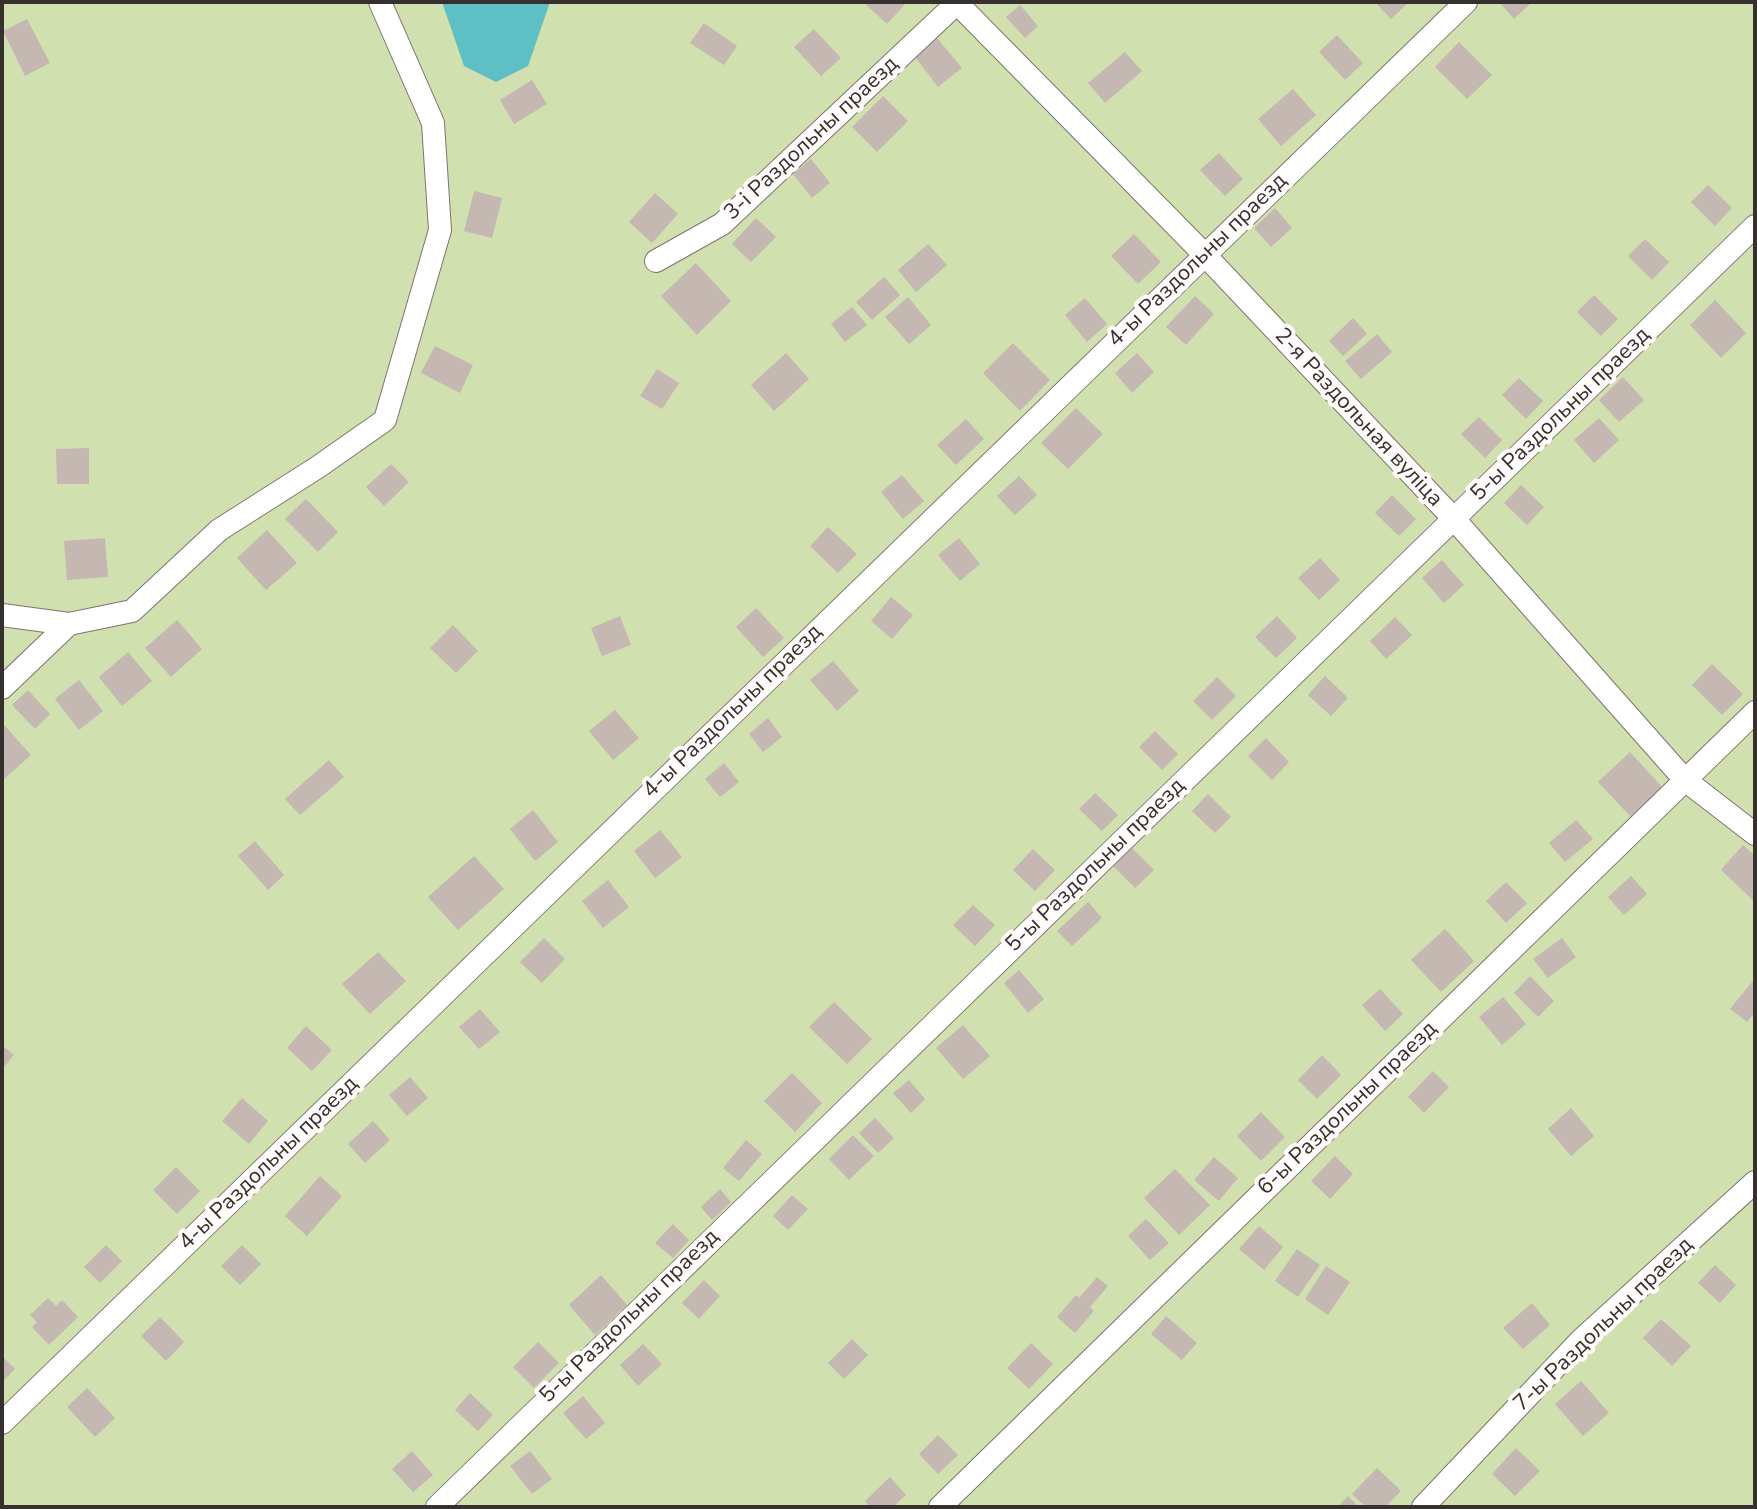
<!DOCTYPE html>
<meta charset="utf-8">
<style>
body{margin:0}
#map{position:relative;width:1757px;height:1509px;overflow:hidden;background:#fefbfa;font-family:"Nunito Sans",sans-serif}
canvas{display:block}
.frame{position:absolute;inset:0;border:4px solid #36312f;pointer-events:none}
</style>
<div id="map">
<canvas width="1757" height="1509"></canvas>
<div class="frame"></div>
</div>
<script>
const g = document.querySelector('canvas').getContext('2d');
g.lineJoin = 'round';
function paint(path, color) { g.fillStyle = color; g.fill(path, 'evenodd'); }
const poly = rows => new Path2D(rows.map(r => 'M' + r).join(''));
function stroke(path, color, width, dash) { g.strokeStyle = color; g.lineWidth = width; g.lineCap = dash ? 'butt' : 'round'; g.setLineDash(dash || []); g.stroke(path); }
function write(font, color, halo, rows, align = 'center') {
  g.font = font + ' "Nunito Sans",sans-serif'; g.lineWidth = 8; g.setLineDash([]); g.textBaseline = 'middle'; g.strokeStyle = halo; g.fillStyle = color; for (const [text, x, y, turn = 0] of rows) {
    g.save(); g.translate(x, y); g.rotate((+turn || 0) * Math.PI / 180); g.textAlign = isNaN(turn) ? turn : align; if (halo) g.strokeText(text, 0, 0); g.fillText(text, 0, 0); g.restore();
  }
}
const green = poly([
 [2,2,1755,2,1755,1507,2,1507]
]);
const water = poly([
 [442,2,550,2,528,66,496,82,464,66]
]);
const building = poly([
 [863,2,907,2,887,24],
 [1375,2,1409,2,1391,19],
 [1499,2,1532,2,1514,19],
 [1020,5,1038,26,1025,38,1006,17],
 [27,19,50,63,25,76,3,31],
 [704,23,737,46,724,65,690,43],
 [814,29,841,58,821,76,794,47],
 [1337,35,1363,63,1345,80,1319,52],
 [937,38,962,68,938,87,915,57],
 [1459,42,1492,75,1467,99,1435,67],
 [1125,52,1142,71,1105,103,1088,83],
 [532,80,547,104,514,124,500,100],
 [1293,89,1316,115,1281,146,1258,119],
 [883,96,908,121,877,152,852,127],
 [1219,153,1243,179,1225,196,1200,170],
 [811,159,830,183,812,198,793,174],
 [1708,185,1732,208,1715,226,1691,202],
 [474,191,502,198,492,238,464,231],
 [655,193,678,214,652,243,629,222],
 [1275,208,1292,228,1271,247,1254,228],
 [756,218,776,237,751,262,732,244],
 [1134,234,1161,262,1138,284,1111,256],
 [1645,239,1669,262,1652,280,1628,256],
 [928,244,947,265,916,292,898,270],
 [696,263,731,301,697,335,661,296],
 [884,277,900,295,872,320,856,302],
 [1594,295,1618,319,1601,336,1577,312],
 [1195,296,1214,314,1186,345,1166,327],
 [908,297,931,325,909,344,885,317],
 [1085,298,1107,324,1087,342,1065,315],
 [1715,300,1746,333,1721,358,1690,325],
 [852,307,867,325,845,342,831,324],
 [1353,318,1367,334,1343,356,1329,341],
 [1377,334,1392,352,1361,379,1345,361],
 [1013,343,1050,380,1020,411,983,373],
 [435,346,473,365,460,393,421,373],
 [786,353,809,379,774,411,751,385],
 [1137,353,1154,372,1132,393,1115,373],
 [657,369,679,383,662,409,640,396],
 [1623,377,1644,400,1619,422,1599,400],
 [1519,378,1543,401,1526,419,1502,395],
 [1076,408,1103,434,1068,469,1041,443],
 [1479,417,1502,440,1485,458,1461,434],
 [1599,418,1619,440,1594,463,1574,440],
 [966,419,984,439,956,465,937,445],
 [89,448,89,484,57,484,56,449],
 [391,464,409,482,384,506,366,487],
 [902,475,924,501,903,519,881,492],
 [1019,476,1037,495,1015,515,997,496],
 [1521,485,1544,507,1527,525,1504,503],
 [1392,495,1416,519,1399,536,1375,513],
 [306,499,338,532,318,552,285,519],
 [828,527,857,554,838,573,810,546],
 [267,530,297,563,266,590,237,558],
 [105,538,108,577,67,580,64,541],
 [959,538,980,564,960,581,938,555],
 [1320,558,1340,580,1319,600,1298,578],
 [1442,560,1464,585,1444,603,1422,578],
 [891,597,913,615,892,639,871,621],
 [756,608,784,638,763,657,736,627],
 [620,616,631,645,602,656,591,628],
 [1277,616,1297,638,1276,658,1255,637],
 [1395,617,1412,635,1386,659,1370,641],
 [177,620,202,649,171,677,145,648],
 [453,625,478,651,456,673,430,648],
 [128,652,152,681,122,706,99,677],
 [833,661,859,691,837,711,810,680],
 [1712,664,1743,694,1722,715,1692,685],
 [1325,676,1348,698,1331,716,1308,695],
 [1217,677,1236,696,1212,720,1193,701],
 [79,680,103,711,79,730,55,699],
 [28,690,50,714,35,729,12,705],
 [615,710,639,738,613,760,589,731],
 [768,718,782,737,763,752,749,734],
 [4,725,31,755,2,781,2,727],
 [1155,731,1178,754,1162,770,1139,747],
 [1266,738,1289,762,1272,780,1248,756],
 [1630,752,1662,787,1631,817,1598,782],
 [329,760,344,777,300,815,285,799],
 [724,763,739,782,720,797,705,779],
 [1095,793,1118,815,1102,831,1079,809],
 [1208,794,1231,817,1215,833,1192,811],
 [533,810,558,842,535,861,510,829],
 [1576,820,1593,839,1565,862,1549,843],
 [660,830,682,857,655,878,634,851],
 [255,841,284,875,268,890,238,856],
 [1743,845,1755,856,1755,902,1721,870],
 [1132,848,1154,870,1135,888,1113,866],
 [1033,849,1055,870,1035,891,1013,870],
 [474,856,504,889,458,930,428,897],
 [1631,876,1647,894,1624,915,1608,897],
 [608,880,629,907,603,928,582,901],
 [1506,882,1527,903,1506,923,1486,901],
 [1088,902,1102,918,1072,946,1057,931],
 [973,905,995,925,975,946,953,925],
 [1445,929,1474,961,1441,992,1411,960],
 [544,938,565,959,542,983,520,962],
 [1562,938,1576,957,1548,978,1533,959],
 [378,952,406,981,370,1014,342,984],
 [1019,970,1044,999,1028,1013,1004,983],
 [1530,976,1554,1001,1538,1017,1514,993],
 [1752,982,1755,984,1755,1012,1747,1022,1730,1009],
 [1380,989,1403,1014,1385,1031,1362,1005],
 [1503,997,1526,1024,1502,1045,1479,1017],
 [834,1002,872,1039,847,1064,809,1027],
 [480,1009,500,1032,479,1049,459,1027],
 [963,1025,990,1056,963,1079,936,1048],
 [306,1026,332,1050,312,1071,287,1048],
 [2,1045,14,1055,2,1069],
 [1322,1055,1341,1075,1317,1099,1298,1080],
 [1433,1071,1449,1087,1424,1113,1408,1097],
 [792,1073,822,1103,795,1132,764,1101],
 [410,1077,428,1098,407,1116,389,1095],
 [909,1080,925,1099,911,1113,893,1093],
 [242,1098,268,1121,249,1144,222,1121],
 [1571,1108,1594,1136,1571,1156,1548,1129],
 [1261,1112,1285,1137,1261,1161,1237,1136],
 [875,1118,894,1138,878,1153,859,1133],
 [373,1121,390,1140,365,1163,348,1144],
 [853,1135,874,1156,849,1180,829,1159],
 [746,1140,762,1154,739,1181,723,1168],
 [1335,1156,1353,1174,1330,1199,1311,1181],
 [1214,1157,1238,1178,1219,1201,1194,1180],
 [176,1167,200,1191,177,1214,153,1190],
 [1175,1169,1210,1205,1179,1235,1144,1198],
 [320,1176,342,1196,307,1236,285,1216],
 [720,1189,731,1202,712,1220,701,1207],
 [792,1195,808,1209,788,1230,773,1216],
 [1146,1219,1169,1243,1150,1260,1128,1236],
 [673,1224,689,1240,673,1258,655,1243],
 [1259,1226,1283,1247,1264,1270,1239,1249],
 [106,1245,122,1261,100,1283,84,1267],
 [242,1245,261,1264,240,1285,221,1266],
 [1297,1249,1320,1265,1298,1297,1275,1281],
 [1715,1265,1736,1285,1720,1303,1698,1283],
 [1326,1266,1350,1282,1328,1315,1305,1299],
 [601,1275,627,1305,595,1335,569,1305],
 [1097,1277,1108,1286,1090,1307,1094,1311,1075,1333,1057,1317,1076,1295,1079,1298],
 [704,1280,720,1296,699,1319,682,1303],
 [48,1298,56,1306,62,1300,78,1317,49,1345,32,1327,37,1322,30,1315],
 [1532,1303,1550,1325,1523,1349,1503,1328],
 [1166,1316,1197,1343,1182,1360,1151,1334],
 [160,1317,184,1342,166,1361,141,1336],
 [1661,1319,1691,1346,1672,1366,1643,1338],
 [852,1339,868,1355,844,1379,828,1363],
 [538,1342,559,1363,534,1388,513,1367],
 [1031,1343,1053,1364,1029,1389,1007,1368],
 [643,1344,662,1364,638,1386,620,1365],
 [2,1356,15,1369,2,1382],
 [1581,1381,1609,1413,1583,1436,1555,1404],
 [87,1388,115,1418,95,1437,67,1407],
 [470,1393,493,1415,478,1431,455,1410],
 [583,1396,605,1423,586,1439,563,1413],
 [938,1435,958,1455,938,1474,919,1454],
 [1516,1448,1540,1471,1515,1496,1492,1474],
 [412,1451,433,1475,413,1492,392,1469],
 [530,1451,552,1479,532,1494,510,1466],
 [1377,1468,1401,1491,1385,1507,1366,1507,1352,1494],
 [890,1477,906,1495,893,1507,870,1507,865,1501],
 [1348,1496,1359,1507,1338,1507]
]);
const lane = poly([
 [956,2,1204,254,1454,519,1685,780,1755,834],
 [656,261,722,224,958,2],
 [2,615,69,624,132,611,219,530,318,467,385,420,440,230,433,123,380,2],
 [2,688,69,624],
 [2,1423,1466,2],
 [437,1507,1755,226],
 [940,1507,1755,712],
 [1423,1507,1580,1341,1755,1182]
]);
const streetNames = [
 ["3-і Раздольны праезд",812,139,-43],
 ["4-ы Раздольны праезд",1198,261,-44],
 ["5-ы Раздольны праезд",1561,415,-44],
 ["2-я Раздольная вуліца",1358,418,47],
 ["4-ы Раздольны праезд",733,712,-44],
 ["5-ы Раздольны праезд",1096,866,-44],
 ["6-ы Раздольны праезд",1348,1109,-44],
 ["4-ы Раздольны праезд",269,1164,-44],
 ["5-ы Раздольны праезд",630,1317,-44],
 ["7-ы Раздольны праезд",1604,1325,-44]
];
paint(green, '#d1e0af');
paint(water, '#5ec0c5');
paint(building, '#c5b7b2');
stroke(lane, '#80736f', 24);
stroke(lane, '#fff', 22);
write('22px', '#36312f', '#fefbfa', streetNames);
</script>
